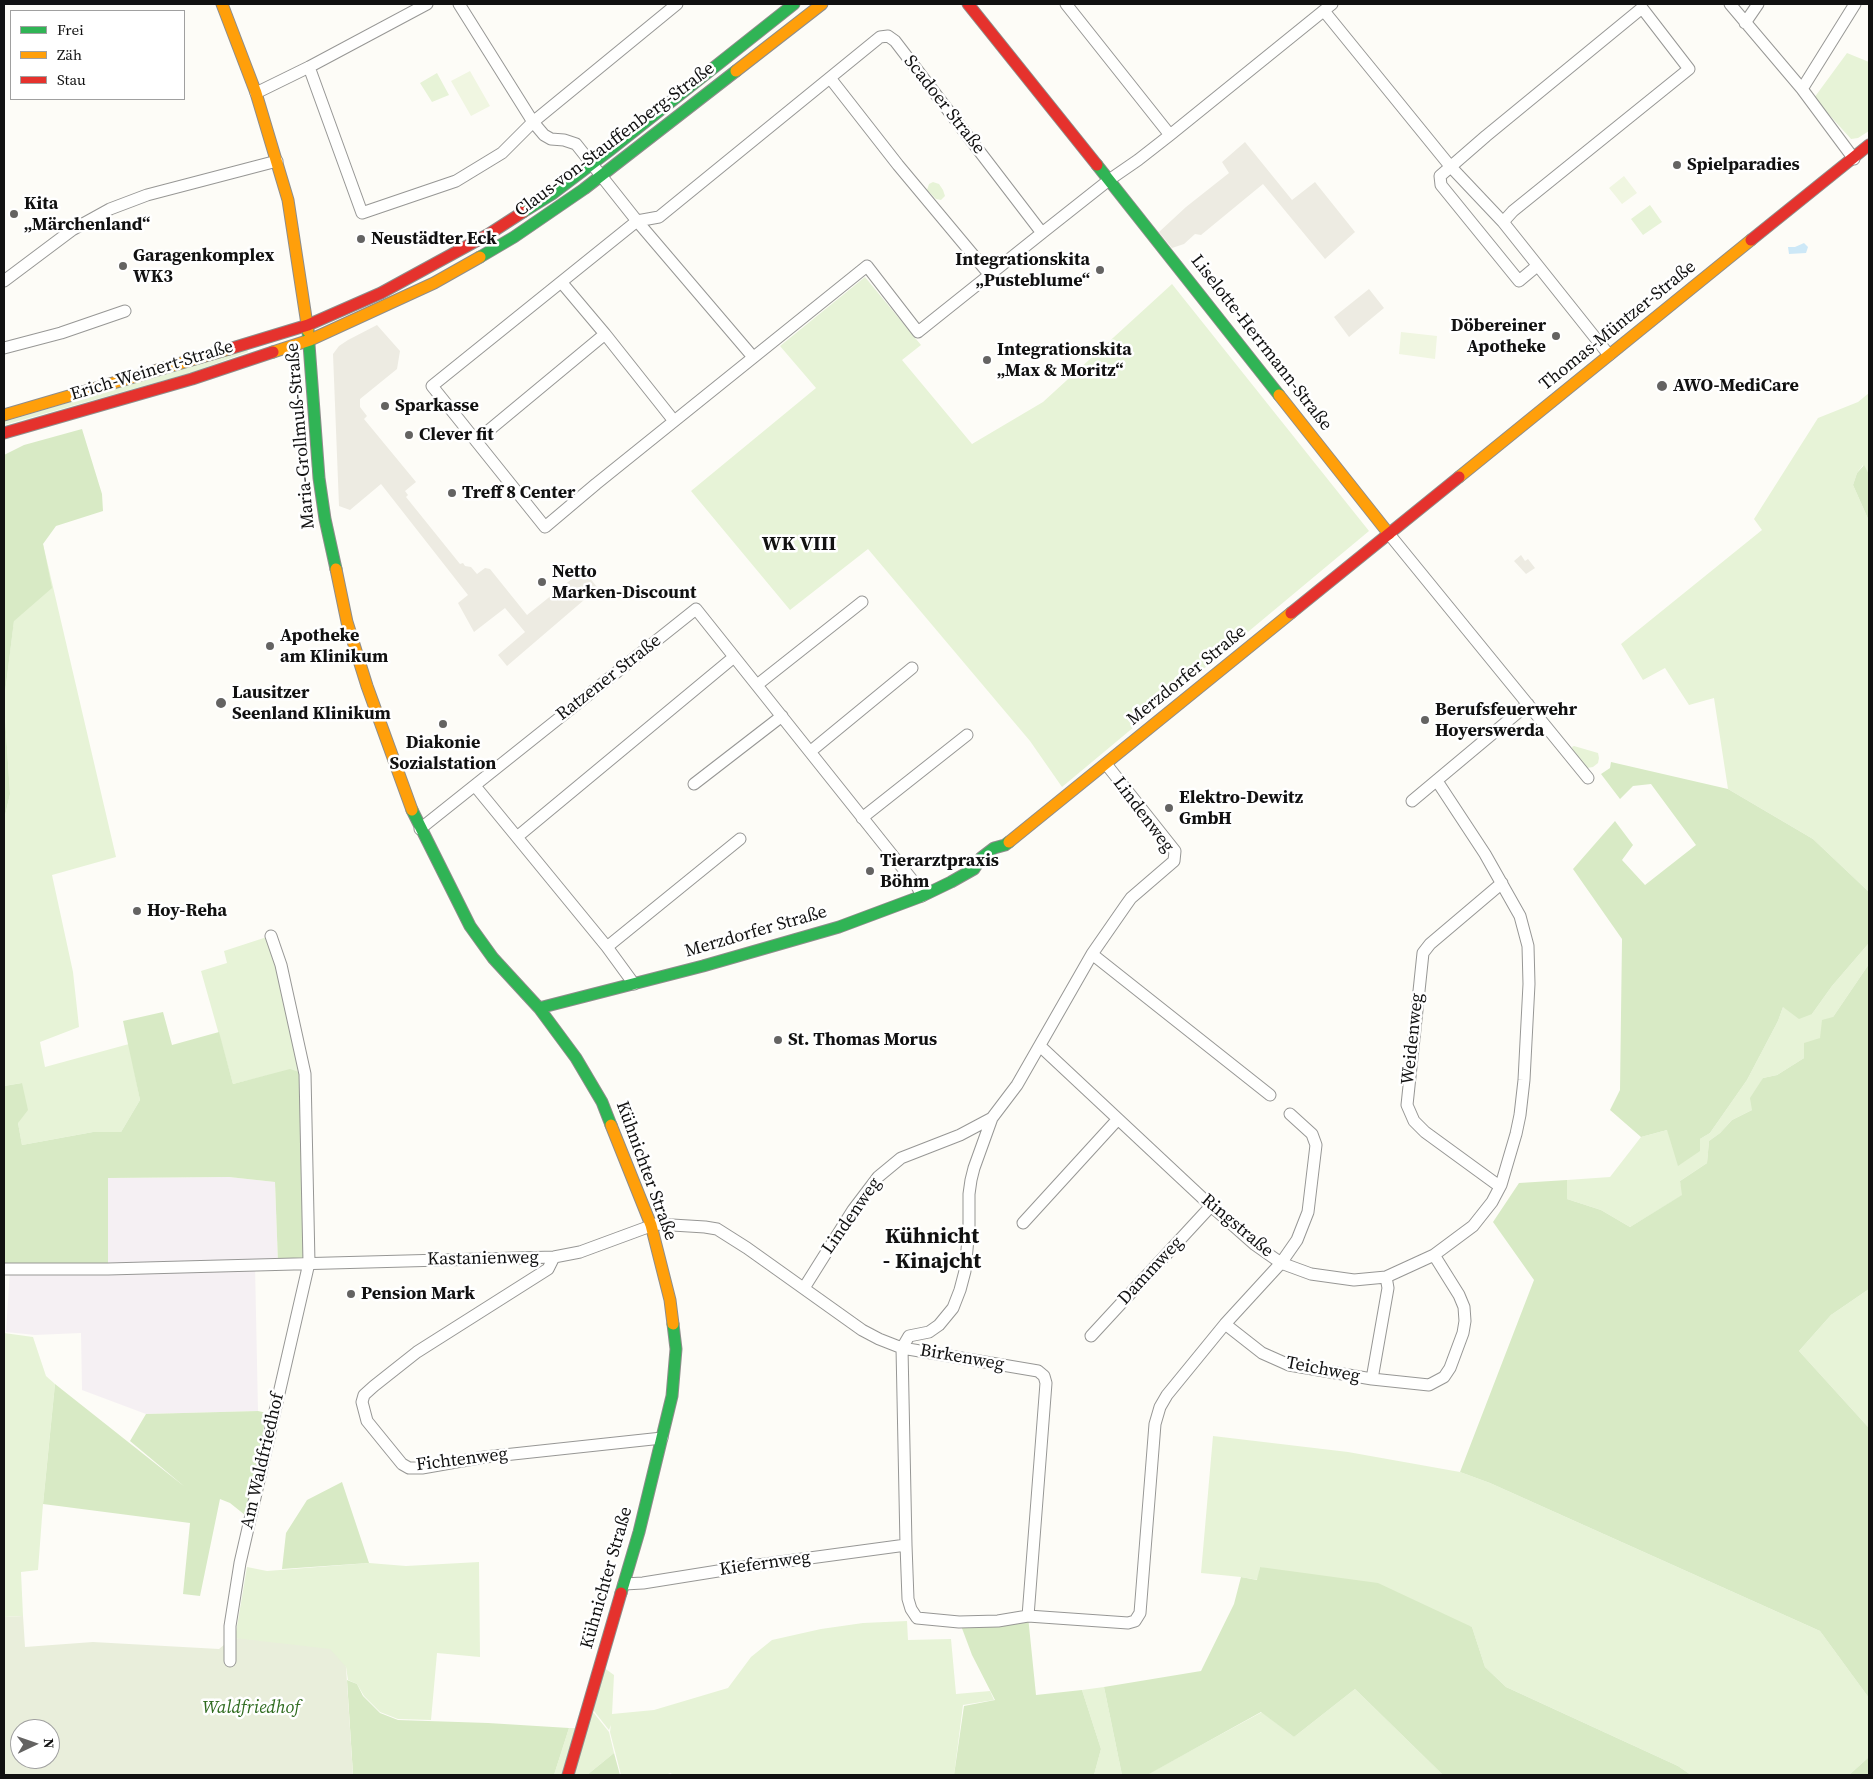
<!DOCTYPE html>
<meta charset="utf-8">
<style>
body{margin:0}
#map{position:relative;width:1873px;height:1779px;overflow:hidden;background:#fdfcf7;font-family:"Source Serif 4",serif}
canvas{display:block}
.frame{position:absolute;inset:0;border:5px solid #111;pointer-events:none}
.legend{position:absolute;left:10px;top:10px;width:175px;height:90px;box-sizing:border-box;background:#fff;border:1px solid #a0a0a0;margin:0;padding:6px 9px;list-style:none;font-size:15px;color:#111}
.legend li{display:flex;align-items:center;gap:10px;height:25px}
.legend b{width:25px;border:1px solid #a0a0a0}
.north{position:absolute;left:10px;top:1719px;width:50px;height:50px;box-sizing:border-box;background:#fff;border:1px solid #a0a0a0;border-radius:50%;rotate:87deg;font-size:14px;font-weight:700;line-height:20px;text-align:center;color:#111}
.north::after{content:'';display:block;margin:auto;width:18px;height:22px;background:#646362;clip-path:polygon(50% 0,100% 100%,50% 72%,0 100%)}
</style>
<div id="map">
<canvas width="1873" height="1779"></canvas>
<div class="frame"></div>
<ul class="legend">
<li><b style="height:6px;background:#30b455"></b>Frei</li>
<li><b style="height:6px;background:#ff9f0a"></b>Zäh</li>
<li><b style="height:6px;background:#e5322d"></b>Stau</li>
</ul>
<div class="north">N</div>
</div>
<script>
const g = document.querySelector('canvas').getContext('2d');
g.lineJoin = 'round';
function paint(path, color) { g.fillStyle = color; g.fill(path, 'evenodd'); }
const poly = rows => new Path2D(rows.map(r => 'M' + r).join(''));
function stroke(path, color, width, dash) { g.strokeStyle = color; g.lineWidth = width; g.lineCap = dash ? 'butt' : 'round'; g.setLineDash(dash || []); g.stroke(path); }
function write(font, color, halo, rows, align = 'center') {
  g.font = font + ' "Source Serif 4",serif'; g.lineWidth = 5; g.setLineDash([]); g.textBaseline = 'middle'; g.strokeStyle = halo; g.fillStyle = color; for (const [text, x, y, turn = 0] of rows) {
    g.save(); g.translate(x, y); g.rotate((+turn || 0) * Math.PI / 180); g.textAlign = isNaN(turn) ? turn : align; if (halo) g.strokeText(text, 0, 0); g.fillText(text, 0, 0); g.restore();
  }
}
const industrial = poly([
 [229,1177,275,1182,278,1263,108,1269,108,1178],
 [255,1265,258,1411,146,1414,82,1390,81,1333,35,1335,6,1332,10,1269]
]);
const green = poly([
 [1847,53,1869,62,1869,131,1858,138,1851,139,1814,98],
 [437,73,449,95,432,102,420,83],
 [933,182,939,184,943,190,945,196,941,200,936,199,927,190,929,184],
 [1650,205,1662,222,1643,235,1631,219],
 [865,277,921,345,902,360,972,444,1043,402,1172,284,1369,531,1062,787,1030,741,868,549,790,610,691,491,816,388,780,346],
 [247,349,248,352,190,373,4,425,4,422],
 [1869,393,1869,474,1863,465,1857,473,1853,485,1869,521,1869,892,1813,839,1728,789,1714,698,1689,705,1665,668,1643,680,1621,644,1762,530,1754,519,1818,418,1858,402],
 [43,544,116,857,52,875,73,972,79,1027,40,1042,45,1067,129,1044,140,1100,121,1132,93,1132,22,1145,18,1123,22,1083,4,1086,4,820,10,794,4,701,14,620,43,545,4,550],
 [1574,746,1598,753,1599,758,1598,763,1593,767,1587,768,1573,752,1572,747],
 [270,936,305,1074,290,1070,233,1084,201,971,227,963,224,951],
 [1869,943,1869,964,1833,1017,1820,1038,1804,1058,1777,1075,1763,1078,1752,1110,1732,1120,1720,1133,1709,1141,1707,1163,1680,1181,1683,1195,1630,1227,1601,1210,1567,1199,1567,1180,1610,1177,1641,1137,1667,1130,1700,1139,1710,1133,1747,1080,1778,1021,1783,1007,1812,1014,1832,986],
 [1869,1289,1869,1428,1799,1351,1831,1315],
 [4,1333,33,1337,46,1376,55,1384,43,1504,38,1570,21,1572,23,1616,4,1617],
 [1213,1436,1348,1452,1460,1472,1490,1483,1820,1631,1869,1698,1869,1757,1849,1775,1691,1775,1678,1766,1506,1687,1485,1667,1472,1627,1260,1567,1258,1580,1241,1577,1201,1573],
 [479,1562,480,1657,437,1653,431,1720,398,1719,380,1712,364,1696,357,1684,348,1680,346,1667,235,1638,247,1567,267,1571,369,1563,406,1566],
 [907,1621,908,1640,951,1639,956,1694,990,1691,994,1700,963,1705,954,1775,672,1775,671,1773,665,1775,621,1775,610,1732,611,1725,609,1730,590,1706,600,1665,614,1675,612,1714,654,1710,728,1688,751,1657,772,1640,821,1629,863,1623],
 [1104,1687,1122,1775,1094,1775,1101,1749,1082,1690],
 [1355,1689,1443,1775,1149,1775,1148,1774,1262,1712,1294,1737],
 [589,1707,609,1732,614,1753,587,1775,568,1775],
 [569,1728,576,1728,567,1775,554,1775]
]);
const forest = poly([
 [82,429,102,494,103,511,56,526,43,544,52,588,14,621,4,701,10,794,4,820,4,455,24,445],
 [1864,465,1869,474,1869,521,1853,485,1857,473],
 [1611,762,1728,789,1813,839,1869,892,1869,943,1832,986,1812,1014,1799,1019,1783,1007,1778,1021,1747,1080,1710,1133,1700,1139,1700,1151,1678,1166,1667,1130,1641,1137,1610,1110,1620,1090,1622,939,1573,869,1615,821,1633,845,1622,860,1645,885,1696,845,1651,784,1633,786,1620,799,1601,774,1610,768],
 [1869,964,1869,1289,1831,1315,1799,1351,1869,1428,1869,1698,1820,1631,1490,1483,1460,1472,1534,1280,1493,1222,1519,1183,1567,1180,1567,1199,1601,1210,1630,1227,1682,1195,1680,1181,1707,1163,1709,1141,1720,1133,1732,1120,1752,1110,1750,1098,1763,1078,1777,1075,1804,1058,1804,1043,1820,1038,1822,1020,1833,1017],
 [163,1012,172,1045,219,1032,233,1084,290,1069,305,1074,309,1262,278,1263,275,1182,229,1177,108,1178,108,1269,4,1268,4,1086,22,1083,28,1110,18,1123,22,1145,93,1132,121,1132,140,1100,123,1021],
 [55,1384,185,1487,130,1441,146,1414,258,1411,267,1413,245,1515,230,1503,220,1499,200,1596,183,1594,190,1523,43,1504],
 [342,1482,369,1563,282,1569,286,1533,307,1500],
 [1260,1567,1378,1583,1472,1627,1485,1667,1506,1687,1678,1766,1691,1775,1443,1775,1355,1689,1294,1737,1261,1712,1149,1774,1149,1775,1122,1775,1104,1687,1201,1671,1234,1604,1241,1577,1257,1580],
 [1028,1616,1036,1695,1082,1690,1101,1749,1094,1775,954,1775,964,1706,995,1700,972,1655,960,1623],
 [347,1680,357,1684,363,1696,380,1713,398,1720,488,1723,569,1728,554,1775,353,1775],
 [614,1753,620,1775,587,1775],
 [1869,1757,1869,1775,1849,1775]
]);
const cemetery = poly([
 [23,1616,25,1647,93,1642,219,1649,230,1640,235,1638,330,1649,346,1667,353,1775,4,1775,4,1617],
 [20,1729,50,1729,50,1759,20,1759]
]);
const pitch = poly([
 [470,71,490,106,471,116,451,81],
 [1624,176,1637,193,1622,204,1609,188],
 [1401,332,1437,336,1435,359,1399,354]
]);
const plaza = poly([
 [1245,142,1292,200,1315,182,1355,232,1325,259,1263,184,1201,235,1195,234,1184,244,1172,248,1159,232,1186,207,1229,173,1222,162],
 [1369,289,1384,308,1349,337,1334,317],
 [377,325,400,351,397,369,360,399,360,407,367,416,364,419,416,482,405,491,408,495,406,497,460,564,463,563,465,566,471,567,477,574,485,568,490,569,527,615,583,570,598,588,507,666,498,655,525,632,505,608,474,632,458,603,468,595,381,484,350,510,339,506,333,354,339,346,348,340],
 [1521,555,1525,561,1528,559,1535,568,1526,574,1514,561]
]);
const water = poly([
 [1804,243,1808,247,1806,253,1789,254,1788,247,1795,247]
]);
const street = poly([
 [459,4,533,122,677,4],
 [1066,4,1170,135],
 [1730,4,1802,89,1854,159],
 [1324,11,1450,166,1503,222,1609,355],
 [1745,23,1758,4],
 [309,67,362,213,456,181,502,153,533,122,544,135,551,139,564,140,576,144,637,221,659,217,880,37,888,36,895,41,1042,233,1109,180,1138,160,1170,135,1332,4],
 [830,78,898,165,989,274],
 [1802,89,1855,4],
 [256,93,309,67,427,4],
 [1503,222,1513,211,1689,69,1642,8,1486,136,1440,176,1441,185,1519,281,1537,266],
 [4,281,72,230,110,209,147,195,277,161],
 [562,283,605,334,674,421],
 [4,348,61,333,125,311],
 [753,357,637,221,432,386,545,527,596,484,867,266,918,332,1042,233],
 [476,441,605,334],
 [1389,534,1588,778],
 [757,685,862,602],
 [811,751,912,668],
 [694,784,782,716],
 [475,786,607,947,634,984],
 [1412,801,1528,704],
 [862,818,967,735],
 [420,829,696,609,917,886,922,896],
 [517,837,734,657],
 [607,947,740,839],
 [1092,954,1270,1095],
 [1040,1046,1211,1206,1254,1244,1281,1263,1311,1274,1354,1280,1386,1277,1434,1255,1473,1226,1492,1202,1501,1185,1516,1134,1520,1115,1524,1080,1529,984,1528,946,1520,916,1485,854,1437,781],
 [1501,1185,1495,1183,1425,1132,1414,1121,1407,1105,1423,953,1430,944,1502,883],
 [1023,1223,1118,1119],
 [554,1257,548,1269,417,1352,374,1386,364,1395,362,1402,367,1421,402,1464,409,1468,422,1468,485,1457,662,1438],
 [4,1269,108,1269,554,1257,580,1252,656,1224,705,1227,717,1229,747,1248,862,1330,879,1339,902,1348,1038,1371,1044,1376,1046,1383,1028,1616,1128,1623,1135,1621,1140,1613,1155,1424,1160,1407,1167,1395,1225,1324,1281,1263,1297,1240,1308,1212,1316,1145,1312,1134,1290,1114],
 [804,1288,853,1210,878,1177,901,1158,960,1135,992,1118],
 [1225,1324,1262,1353,1289,1365,1372,1379,1429,1385,1444,1377,1450,1368,1463,1333,1465,1321,1464,1307,1459,1295,1434,1255],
 [1091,1336,1211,1206],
 [902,1348,909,1336,929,1332,939,1325,953,1308,960,1290,965,1271,969,1228,969,1194,971,1180,974,1168,992,1118,1017,1085,1092,954,1126,905,1131,898,1174,861,1175,851,1106,764],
 [902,1348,906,1545,908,1599,911,1609,917,1618,959,1622,998,1621,1028,1616],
 [1372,1379,1388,1288,1386,1277],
 [624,1584,643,1583,743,1567,906,1545],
 [230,1661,230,1626,240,1563,309,1263,305,1074,281,965,271,936]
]);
const fast = poly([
 [1097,165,1279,395],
 [523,212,552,194,610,150,794,4],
 [480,257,514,237,584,189,736,71],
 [308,331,319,478,325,519,336,569],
 [412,810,470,926,493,958,539,1008,576,1058,602,1102,611,1125],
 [539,1008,703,966,839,927,922,896,951,882,974,869,981,858,994,848,1005,845,1009,842],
 [621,1593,639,1532,672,1396,676,1349,673,1324]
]);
const slow = poly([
 [222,4,256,93,288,200,308,331],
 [736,71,822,4],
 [273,352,310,340,434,283,480,257],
 [1279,395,1389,534],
 [4,415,229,349],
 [1459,477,1751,240],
 [336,569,347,622,367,686,412,810],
 [1009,842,1291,613],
 [611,1125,651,1225,670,1300,673,1324]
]);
const jam = poly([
 [968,4,1097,165],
 [1751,240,1869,145],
 [229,349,308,325,381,293,489,234,523,212],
 [4,433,192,379,273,352],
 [1291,613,1459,477],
 [568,1775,621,1593]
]);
const markers = [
 [1677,165,5,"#646362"],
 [14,214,5,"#646362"],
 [361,239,5,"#646362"],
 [123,266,5,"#646362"],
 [1100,270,5,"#646362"],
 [1556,336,5,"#646362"],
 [987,360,5,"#646362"],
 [1662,386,6,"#646362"],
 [385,406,5,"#646362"],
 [409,435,5,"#646362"],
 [452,493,5,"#646362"],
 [542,582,5,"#646362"],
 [270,646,5,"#646362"],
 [221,703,6,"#646362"],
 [1425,720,5,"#646362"],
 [443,724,5,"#646362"],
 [1169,808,5,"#646362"],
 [870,871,5,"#646362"],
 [137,911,5,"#646362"],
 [778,1040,5,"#646362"],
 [351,1294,5,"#646362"]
];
const streetNames = [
 ["Scadoer Straße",944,105,52],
 ["Claus-von-Stauffenberg-Straße",615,140,-37],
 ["Thomas-Müntzer-Straße",1618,326,-39],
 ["Liselotte-Herrmann-Straße",1261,343,52],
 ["Erich-Weinert-Straße",152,371,-17],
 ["Maria-Grollmuß-Straße",301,436,-95],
 ["Merzdorfer Straße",1187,676,-39],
 ["Ratzener Straße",609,678,-38],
 ["Lindenweg",1143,815,53],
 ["Merzdorfer Straße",756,932,-16],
 ["Weidenweg",1413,1039,-84],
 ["Kühnichter Straße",646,1171,70],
 ["Lindenweg",852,1216,-55],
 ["Ringstraße",1237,1226,40],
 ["Kastanienweg",483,1259,-1],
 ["Dammweg",1151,1271,-47],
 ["Birkenweg",962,1358,10],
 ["Teichweg",1323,1370,11],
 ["Fichtenweg",462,1460,-7],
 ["Am Waldfriedhof",263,1461,-77],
 ["Kiefernweg",765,1564,-8],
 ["Kühnichter Straße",607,1578,-74]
];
const poiNames = [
 ["Spielparadies",1687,165],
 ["Kita",24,204],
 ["„Märchenland“",24,225],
 ["Neustädter Eck",371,239],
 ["Garagenkomplex",133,256],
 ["WK3",133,277],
 ["Integrationskita",1090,260,"right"],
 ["„Pusteblume“",1090,281,"right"],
 ["Döbereiner",1546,326,"right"],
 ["Apotheke",1546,347,"right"],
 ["Integrationskita",997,350],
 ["„Max & Moritz“",997,371],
 ["AWO-MediCare",1673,386],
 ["Sparkasse",395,406],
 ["Clever fit",419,435],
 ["Treff 8 Center",462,493],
 ["Netto",552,572],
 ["Marken-Discount",552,593],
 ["Apotheke",280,636],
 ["am Klinikum",280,657],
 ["Lausitzer",232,693],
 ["Seenland Klinikum",232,714],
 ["Berufsfeuerwehr",1435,710],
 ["Hoyerswerda",1435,731],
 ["Diakonie",443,743,"center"],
 ["Sozialstation",443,764,"center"],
 ["Elektro-Dewitz",1179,798],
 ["GmbH",1179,819],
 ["Tierarztpraxis",880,861],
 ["Böhm",880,882],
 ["Hoy-Reha",147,911],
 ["St. Thomas Morus",788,1040],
 ["Pension Mark",361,1294]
];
const parkNames = [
 ["Waldfriedhof",251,1708]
];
const quarterNames = [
 ["WK VIII",799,545]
];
const districtNames = [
 ["Kühnicht",932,1237],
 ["- Kinajcht",932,1262]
];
paint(industrial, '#f5f0f3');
paint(green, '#e7f3d7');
paint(forest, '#d8eac5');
paint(cemetery, '#e9eedb');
paint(pitch, '#f0f6e1');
paint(plaza, '#edebe2');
paint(water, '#cde8f7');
stroke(street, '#979795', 13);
stroke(fast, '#8e8d8b', 13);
stroke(slow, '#8e8d8b', 13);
stroke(jam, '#8e8d8b', 13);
stroke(street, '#fffffe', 11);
stroke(fast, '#30b455', 11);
stroke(slow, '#ff9f0a', 11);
stroke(jam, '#e5322d', 11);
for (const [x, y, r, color] of markers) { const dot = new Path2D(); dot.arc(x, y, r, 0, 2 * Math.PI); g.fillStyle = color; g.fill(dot); stroke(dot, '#fff', 2); }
write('18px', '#111', '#fff', streetNames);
write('bold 18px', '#111', '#fff', poiNames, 'left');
write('italic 18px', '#2f6b1f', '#fff', parkNames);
write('bold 20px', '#111', '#fff', quarterNames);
write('bold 22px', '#111', '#fff', districtNames);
</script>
